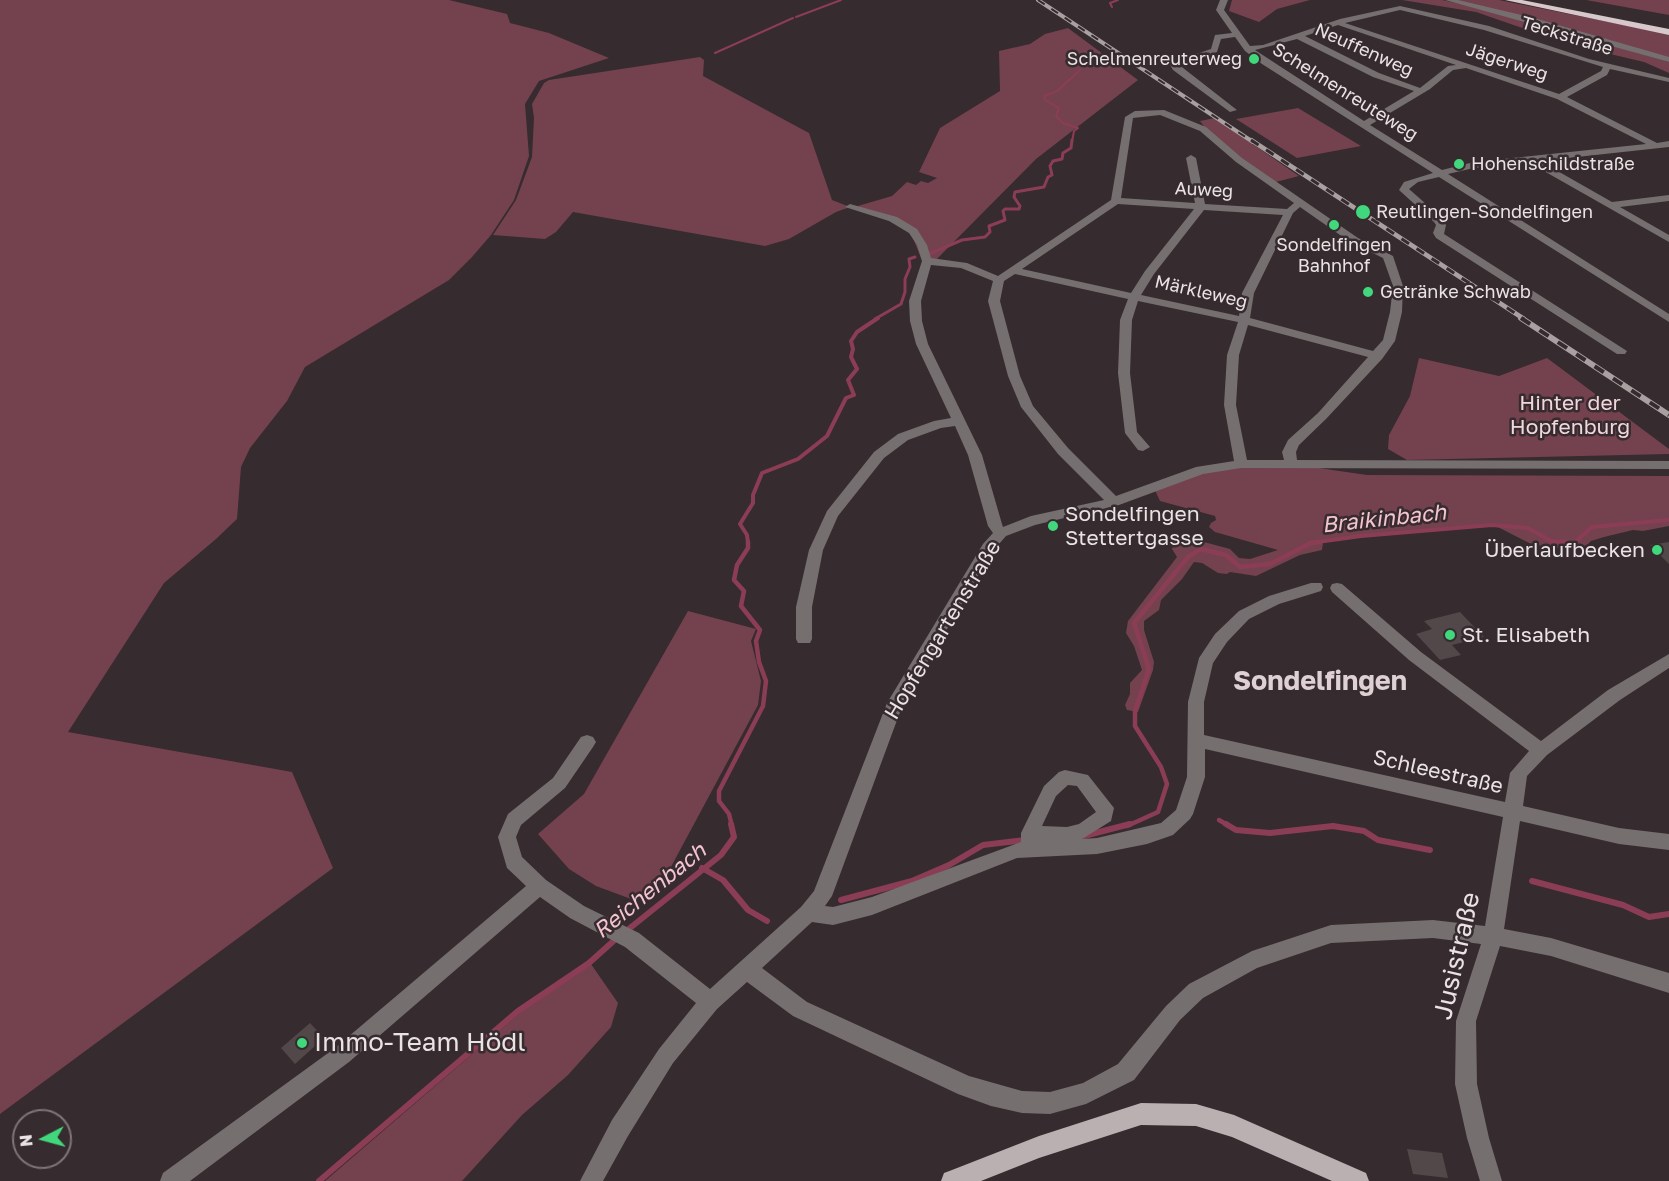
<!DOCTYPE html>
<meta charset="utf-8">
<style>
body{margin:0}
#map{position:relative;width:1669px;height:1181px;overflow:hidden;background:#362b2e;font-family:"Golos Text",sans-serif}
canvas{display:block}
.north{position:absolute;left:12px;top:1109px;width:60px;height:60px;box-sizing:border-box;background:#362b2e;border:2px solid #7e7577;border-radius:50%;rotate:264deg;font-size:16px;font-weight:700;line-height:24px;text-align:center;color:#eae3e4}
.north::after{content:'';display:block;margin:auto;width:21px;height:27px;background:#41d77c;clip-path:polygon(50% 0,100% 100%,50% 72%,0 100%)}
</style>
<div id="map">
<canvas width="1669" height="1181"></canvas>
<div class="north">N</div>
</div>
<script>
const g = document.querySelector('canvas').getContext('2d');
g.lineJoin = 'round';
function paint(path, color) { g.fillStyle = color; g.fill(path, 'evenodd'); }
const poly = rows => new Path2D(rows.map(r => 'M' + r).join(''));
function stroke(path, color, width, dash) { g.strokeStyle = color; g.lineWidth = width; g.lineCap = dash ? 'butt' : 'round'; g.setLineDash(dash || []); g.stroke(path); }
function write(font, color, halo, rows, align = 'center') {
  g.font = font + ' "Golos Text",sans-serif'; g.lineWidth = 5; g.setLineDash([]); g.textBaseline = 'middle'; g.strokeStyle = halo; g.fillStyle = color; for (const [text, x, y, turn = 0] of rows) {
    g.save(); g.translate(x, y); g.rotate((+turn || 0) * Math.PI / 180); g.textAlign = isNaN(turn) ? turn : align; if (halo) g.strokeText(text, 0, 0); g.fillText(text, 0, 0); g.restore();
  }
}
const green = poly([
 [0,0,449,0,507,14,510,23,549,33,609,58,539,81,525,104,529,156,514,200,491,235,472,257,449,280,305,367,287,401,250,448,241,467,237,519,216,539,164,583,68,732,292,772,333,868,0,1114],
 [1232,0,1310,0,1277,9,1259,22,1229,11],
 [1402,0,1442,0,1481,8,1669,62,1669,73,1644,62,1593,50,1573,41,1525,29,1476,12],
 [1452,0,1499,0,1669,34,1669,58],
 [1586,0,1669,0,1669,15],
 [1068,28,1138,80,1036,159,921,275,923,263,911,233,896,223,851,208,892,196,907,182,916,185,921,181,928,183,937,178,919,172,940,128,1000,91,999,51,1030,44,1045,34],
 [700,57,704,60,703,76,809,133,832,200,850,207,836,212,789,239,765,246,573,212,556,232,545,239,493,235,516,200,532,157,534,118,532,104,544,83,549,80],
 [1298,108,1361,146,1297,158,1236,119],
 [1215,118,1299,176,1272,183,1206,129,1200,121],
 [1419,358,1499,376,1547,358,1669,449,1669,454,1407,460,1388,449,1389,435,1410,396],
 [1291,464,1367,475,1669,476,1669,526,1643,531,1633,530,1604,537,1591,541,1582,550,1546,547,1529,543,1492,524,1360,536,1312,542,1323,543,1322,550,1300,555,1256,576,1230,572,1227,574,1218,573,1202,563,1194,562,1182,579,1161,600,1159,610,1144,621,1144,630,1154,662,1153,670,1138,712,1127,710,1125,705,1130,694,1130,683,1142,670,1134,646,1126,633,1128,621,1177,557,1172,549,1175,542,1189,538,1230,549,1239,558,1250,559,1278,550,1215,532,1209,527,1211,523,1216,520,1215,516,1160,501,1154,488,1201,470],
 [688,611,756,629,751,641,761,681,758,705,665,878,631,899,596,886,569,869,538,834,584,794],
 [591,964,618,1003,611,1027,568,1075,522,1115,462,1181,325,1181,521,1012]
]);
const streamFar4 = poly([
 [1112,7,1110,3,1118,0],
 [796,17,841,0],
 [715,53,793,18],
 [1072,142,1074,131,1078,128,1063,123,1056,116,1059,108,1045,100,1044,96,1057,91,1080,70]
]);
const streamFar3 = poly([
 [929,254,962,240,985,237,990,232,989,226,1005,220,1003,211,1005,209,1019,209,1020,206,1014,197,1015,192,1044,187,1048,177,1052,175,1050,166,1053,161,1062,159,1063,153,1071,148,1072,140],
 [875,319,901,304,905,292,905,279,910,267,909,259,915,257]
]);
const streamFar2 = poly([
 [748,543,747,535,740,524,753,503,753,495,762,473,798,459,827,436,846,398,854,395,848,380,857,369,851,357,853,349,851,341,857,332,878,318],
 [1310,543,1361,536,1492,525,1528,528,1551,541,1574,543,1592,527,1669,520]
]);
const streamFar1 = poly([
 [1561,542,1575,542],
 [1219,820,1229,826],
 [732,826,729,814,719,801,719,791,763,706,766,681,759,662,756,641,760,630,741,606,744,591,734,580,737,565,748,548,748,542],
 [1127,826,1158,812,1167,784,1161,767,1135,726,1135,711,1149,669,1134,623,1188,557,1201,549,1226,555,1240,567,1270,564,1311,543,1319,542]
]);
const stream = poly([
 [1226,824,1236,830,1270,833,1333,826,1364,831,1378,840,1430,850],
 [1084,836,1130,824],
 [702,868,723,880,748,910,767,921],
 [1532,881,1623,905,1649,917,1669,914],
 [841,900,912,881,949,865,983,845,1025,840],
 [625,932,721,855,734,837,731,824],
 [319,1181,518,1011,589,963,618,937]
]);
const building = poly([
 [1669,542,1669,564,1650,545],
 [1460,612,1484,637,1452,645,1461,655,1440,660,1416,634,1432,629,1424,621],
 [310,1023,324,1038,295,1064,281,1048],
 [1407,1149,1442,1153,1448,1178,1413,1174]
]);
const minor = poly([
 [1220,0,1228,0,1224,10,1250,46,1263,45,1340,19,1400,6,1489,26,1589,59,1669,78,1669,82,1610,69,1607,75,1567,97,1657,143,1669,141,1669,147,1540,161,1612,202,1669,195,1669,201,1620,207,1669,235,1669,242,1528,162,1474,168,1448,174,1669,314,1669,322,1439,177,1418,182,1409,189,1442,218,1446,225,1444,234,1627,351,1625,354,1617,354,1436,238,1433,233,1436,225,1434,222,1399,190,1404,182,1433,173,1262,64,1245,51,1235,37,1221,39,1217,52,1178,64,1237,110,1230,112,1173,70,1169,63,1211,49,1215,35,1232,33,1216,10,1220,0],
 [1400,10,1484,30,1603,67,1601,71,1559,94,1345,23,1400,10],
 [1338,25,1456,65,1448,66,1420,88,1379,73,1305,36,1338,25],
 [1297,39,1373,77,1414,91,1364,121,1255,50,1297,39],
 [1466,68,1557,99,1646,144,1474,162,1442,170,1370,125,1430,89,1453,70,1466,68],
 [1445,0,1458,0,1534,18,1669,57,1669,62,1445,0],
 [1164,110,1206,127,1242,158,1358,238,1393,256,1403,286,1402,312,1395,341,1382,359,1326,419,1299,445,1296,452,1297,460,1669,461,1669,469,1241,468,1203,474,1119,505,1035,525,1006,536,993,551,903,704,832,896,825,906,833,907,872,897,1021,842,1021,833,1044,786,1059,772,1065,770,1088,775,1114,808,1111,821,1082,839,1097,838,1161,823,1176,810,1187,777,1188,702,1199,658,1215,634,1239,611,1269,596,1311,583,1321,583,1323,587,1321,591,1279,604,1249,619,1227,642,1213,663,1204,702,1204,735,1505,802,1510,773,1529,751,1409,660,1332,592,1330,588,1332,584,1337,583,1342,584,1421,652,1541,741,1608,690,1669,654,1669,668,1620,700,1547,755,1527,776,1523,806,1619,828,1669,834,1669,850,1619,844,1520,821,1504,929,1551,938,1669,973,1669,993,1551,956,1500,946,1476,1021,1477,1084,1489,1138,1502,1181,1480,1181,1467,1138,1455,1084,1456,1021,1481,944,1433,938,1331,943,1257,968,1203,998,1180,1020,1134,1080,1086,1104,1050,1114,1022,1113,991,1106,958,1094,793,1016,747,982,717,1009,673,1063,628,1136,603,1181,580,1181,612,1120,659,1049,696,1003,625,947,570,918,540,897,349,1062,190,1181,160,1181,163,1173,335,1048,526,886,507,868,498,837,508,814,553,778,581,737,587,735,593,737,596,742,593,747,565,788,521,825,516,837,522,857,546,880,584,906,639,933,710,989,801,907,814,891,887,703,983,544,993,533,988,526,968,455,955,426,941,428,908,440,884,458,838,516,823,550,812,607,812,639,810,643,798,643,796,639,796,607,809,550,827,511,874,452,898,434,934,421,951,418,916,344,910,321,909,301,922,261,917,245,909,233,889,221,845,207,850,204,897,217,917,229,927,245,931,258,967,263,998,276,1111,200,1125,117,1135,111,1164,110],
 [1160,115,1200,131,1236,162,1294,203,1287,209,1205,204,1196,158,1191,155,1186,158,1195,203,1121,198,1133,118,1160,115],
 [1118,204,1194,209,1145,271,1131,293,1022,269,1118,204],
 [1300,207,1350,242,1383,258,1393,286,1390,312,1383,340,1373,351,1250,318,1254,293,1293,213,1300,207],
 [1204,210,1283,215,1242,293,1239,316,1141,295,1154,274,1204,210],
 [931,265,961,268,993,281,988,301,1008,376,1021,407,1058,454,1104,500,1031,516,1003,527,1002,524,982,455,928,344,922,321,921,301,931,265],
 [1015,274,1128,299,1120,320,1118,373,1125,433,1138,450,1143,451,1150,447,1137,432,1130,373,1132,320,1138,301,1238,322,1227,355,1224,405,1234,461,1196,467,1116,496,1068,448,1033,406,1020,376,1000,301,1004,281,1015,274],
 [1248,325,1368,357,1318,413,1288,440,1282,452,1284,460,1247,460,1236,405,1239,355,1248,325],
 [1205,749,1503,817,1485,926,1433,920,1331,925,1252,951,1189,984,1166,1006,1118,1064,1083,1083,1050,1092,1022,1091,969,1076,807,1002,762,968,812,922,833,925,872,915,1017,858,1097,854,1147,844,1173,835,1190,819,1193,814,1205,777,1205,749],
 [1068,785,1077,786,1096,812,1079,824,1067,827,1042,826,1056,796,1068,785]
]);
const major = poly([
 [1141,1103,1196,1104,1234,1115,1366,1173,1369,1181,1332,1181,1232,1137,1196,1126,1141,1125,1039,1158,981,1181,941,1181,944,1173,952,1170,1039,1136,1141,1103]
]);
const highway = poly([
 [1505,0,1522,0,1669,29,1669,35,1505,0]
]);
const railFar2 = poly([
 [1038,0,1253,142]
]);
const railFar1 = poly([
 [1251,140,1524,319]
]);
const rail = poly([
 [1521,318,1669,415]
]);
const markers = [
 [1254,59,6,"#41d77c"],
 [1459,164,6,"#41d77c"],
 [1363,212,8,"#41d77c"],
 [1334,225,6,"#41d77c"],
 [1368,292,6,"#41d77c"],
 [1053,526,6,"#41d77c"],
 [1657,550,6,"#41d77c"],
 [1450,635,6,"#41d77c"],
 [302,1043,6,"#41d77c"]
];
const farStreetnames = [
 ["Teckstraße",1567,36,17],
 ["Neuffenweg",1364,50,24],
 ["Jägerweg",1507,62,18],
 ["Schelmenreuteweg",1345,92,32],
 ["Auweg",1204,190,3],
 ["Märkleweg",1201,292,13]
];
const farPoinames = [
 ["Schelmenreuterweg",1242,59,"right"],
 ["Hohenschildstraße",1471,164],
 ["Reutlingen-Sondelfingen",1376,212],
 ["Sondelfingen",1334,245,"center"],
 ["Bahnhof",1334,266,"center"],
 ["Getränke Schwab",1380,292]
];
const parkNames = [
 ["Hinter der",1570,403],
 ["Hopfenburg",1570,427]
];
const poiNames = [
 ["Sondelfingen",1065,514],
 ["Stettertgasse",1065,538],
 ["Überlaufbecken",1645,550,"right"],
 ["St. Elisabeth",1462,635]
];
const streetNames = [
 ["Hopfengartenstraße",943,630,-59],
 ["Schleestraße",1438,772,13]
];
const waterNames = [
 ["Braikinbach",1384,519,-6],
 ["Reichenbach",650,891,-39]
];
const nearStreetnames = [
 ["Jusistraße",1457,956,-77]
];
const nearPoinames = [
 ["Immo-Team Hödl",314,1043]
];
const districtNames = [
 ["Sondelfingen",1320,681]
];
paint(green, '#74414f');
stroke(streamFar4, '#8c3d56', 2);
stroke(streamFar3, '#8c3d56', 3);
stroke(streamFar2, '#8c3d56', 4);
stroke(streamFar1, '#8c3d56', 4.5);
stroke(stream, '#8c3d56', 6);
paint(building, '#524749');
paint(minor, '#756f70');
paint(major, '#baafb1');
paint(highway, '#d6c8cb');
stroke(railFar2, '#a8a0a1', 4);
stroke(railFar1, '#a8a0a1', 4.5);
stroke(rail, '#a8a0a1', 6);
stroke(railFar2, '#362b2e', 2, [8]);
stroke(railFar1, '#362b2e', 3, [9]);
stroke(rail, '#362b2e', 4, [11]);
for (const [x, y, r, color] of markers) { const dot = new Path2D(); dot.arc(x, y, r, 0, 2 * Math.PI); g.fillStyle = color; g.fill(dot); stroke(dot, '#362b2e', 2); }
write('18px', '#eae3e4', '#362b2e', farStreetnames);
write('18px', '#eae3e4', '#362b2e', farPoinames, 'left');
write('21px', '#f0d7dd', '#362b2e', parkNames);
write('21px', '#eae3e4', '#362b2e', poiNames, 'left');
write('21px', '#eae3e4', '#362b2e', streetNames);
write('italic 22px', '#f4c4d0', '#362b2e', waterNames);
write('26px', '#eae3e4', '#362b2e', nearStreetnames);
write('26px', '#eae3e4', '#362b2e', nearPoinames, 'left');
write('bold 27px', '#ded0d3', '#362b2e', districtNames);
</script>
